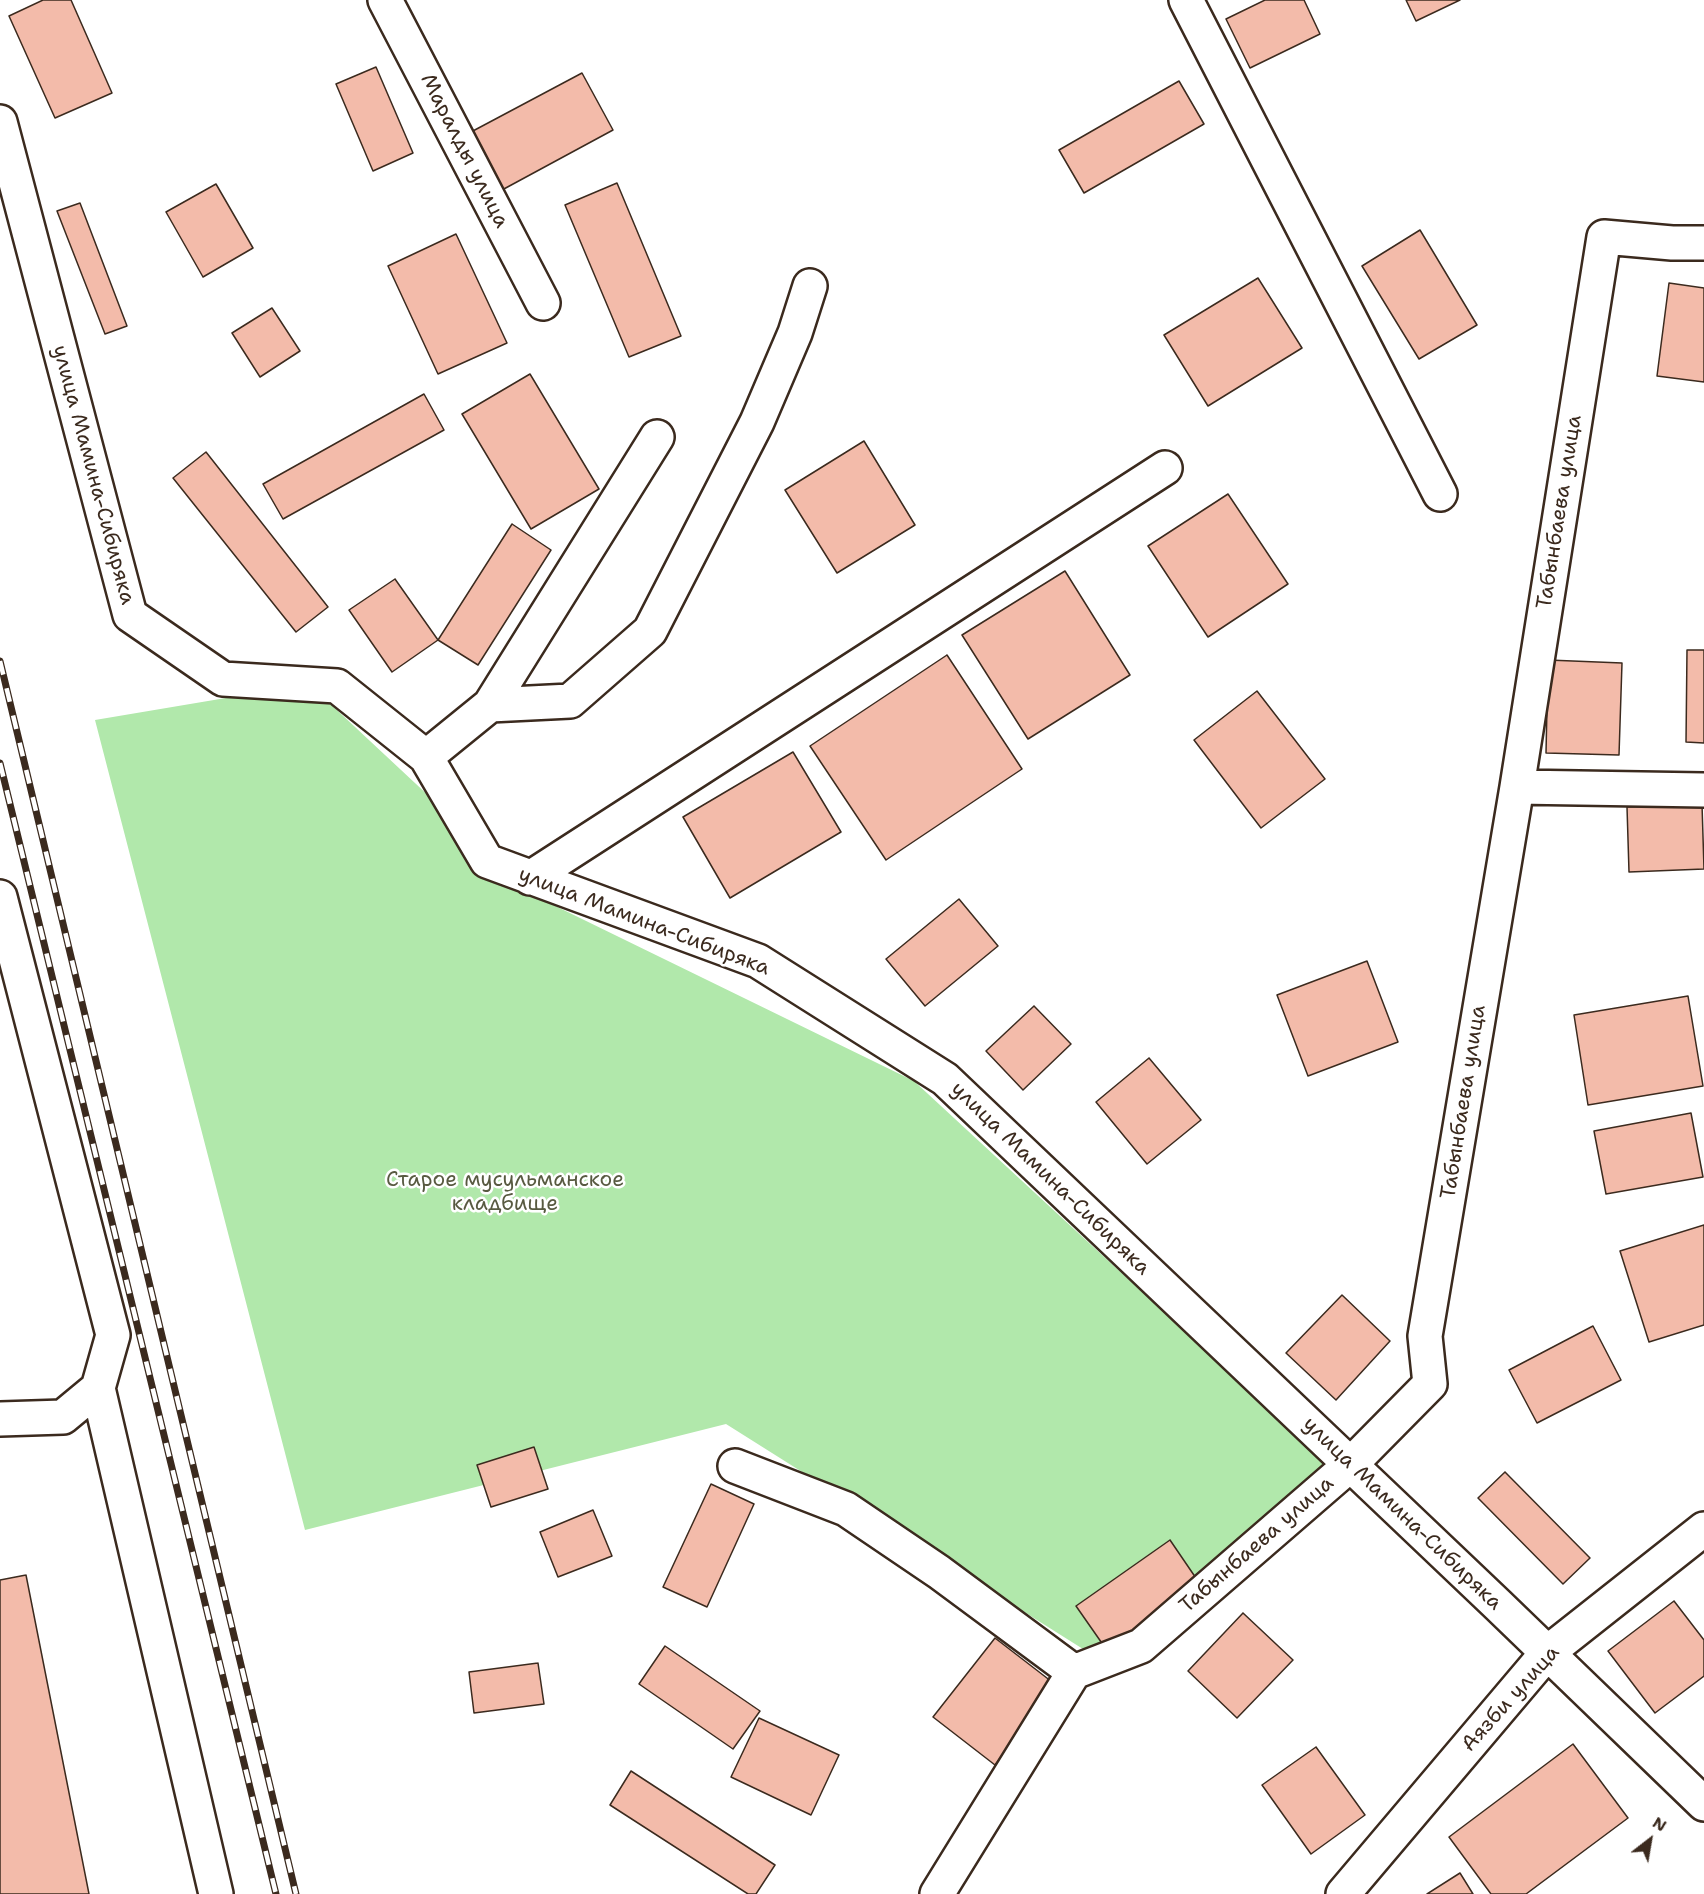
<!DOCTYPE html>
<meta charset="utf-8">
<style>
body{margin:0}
#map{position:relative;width:1704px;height:1894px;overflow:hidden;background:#fff;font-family:"Shantell Sans",sans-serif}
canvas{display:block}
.north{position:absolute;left:1620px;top:1810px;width:60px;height:60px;-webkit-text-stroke:4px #fff;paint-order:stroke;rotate:31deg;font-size:16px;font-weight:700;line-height:24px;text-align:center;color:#3b2a1e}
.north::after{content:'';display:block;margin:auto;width:21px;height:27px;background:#3b2a1e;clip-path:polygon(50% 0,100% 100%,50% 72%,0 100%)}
</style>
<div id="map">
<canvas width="1704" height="1894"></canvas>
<div class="north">N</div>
</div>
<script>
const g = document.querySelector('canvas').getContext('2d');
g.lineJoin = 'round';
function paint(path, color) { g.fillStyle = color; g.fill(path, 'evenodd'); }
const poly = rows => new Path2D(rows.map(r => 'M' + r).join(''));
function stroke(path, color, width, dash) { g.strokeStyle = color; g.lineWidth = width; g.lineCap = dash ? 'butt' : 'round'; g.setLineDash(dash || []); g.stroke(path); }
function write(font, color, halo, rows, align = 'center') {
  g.font = font + ' "Shantell Sans",sans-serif'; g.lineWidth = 5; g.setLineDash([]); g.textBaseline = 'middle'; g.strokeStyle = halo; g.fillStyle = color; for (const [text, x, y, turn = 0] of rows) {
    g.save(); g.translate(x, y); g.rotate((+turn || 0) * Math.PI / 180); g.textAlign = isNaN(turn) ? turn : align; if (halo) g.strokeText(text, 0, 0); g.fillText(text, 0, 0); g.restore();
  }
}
const green = poly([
 [309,684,537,897,914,1081,1328,1464,1102,1661,726,1424,305,1530,95,720]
]);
const building = poly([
 [43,0,71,0,112,93,55,118,9,16,43,0],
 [1265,0,1304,0,1320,34,1250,68,1226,19,1265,0],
 [1406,0,1460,0,1416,21,1406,0],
 [376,67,413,153,373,171,336,84,376,67],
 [582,73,613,130,502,190,471,132,582,73],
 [1179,81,1204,124,1084,193,1059,150,1179,81],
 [617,183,681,336,629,357,565,205,617,183],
 [216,184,253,248,203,277,166,212,216,184],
 [80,203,127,326,105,334,57,211,80,203],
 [1420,230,1477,325,1419,359,1362,266,1420,230],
 [456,234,507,343,438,374,388,266,456,234],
 [1258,278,1302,348,1208,406,1164,335,1258,278],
 [1669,283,1704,288,1704,382,1657,376,1669,283],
 [272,308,300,351,260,377,232,333,272,308],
 [530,374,599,489,531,529,462,414,530,374],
 [424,394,444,430,283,519,263,484,424,394],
 [864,441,915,525,837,573,785,490,864,441],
 [206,452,328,607,296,632,173,478,206,452],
 [1228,494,1288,584,1208,637,1148,546,1228,494],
 [512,524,551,550,478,665,438,640,512,524],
 [1065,571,1130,675,1028,739,962,635,1065,571],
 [395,579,438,640,392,672,349,610,395,579],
 [1687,650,1704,650,1704,743,1686,742,1687,650],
 [947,655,1022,769,886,860,810,746,947,655],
 [1548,660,1622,663,1619,755,1546,753,1548,660],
 [1257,691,1325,779,1261,828,1194,740,1257,691],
 [793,752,841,832,730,898,683,817,793,752],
 [1702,804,1704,869,1629,872,1627,807,1702,804],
 [959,899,998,946,925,1006,886,959,959,899],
 [1367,961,1398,1042,1308,1076,1277,995,1367,961],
 [1688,996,1703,1086,1588,1105,1574,1015,1688,996],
 [1034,1006,1071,1044,1023,1090,986,1051,1034,1006],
 [1149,1058,1201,1120,1147,1164,1096,1102,1149,1058],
 [1691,1113,1703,1177,1606,1194,1594,1131,1691,1113],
 [1704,1225,1704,1325,1649,1342,1620,1251,1704,1225],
 [1342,1295,1390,1341,1336,1400,1286,1353,1342,1295],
 [1593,1326,1621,1380,1537,1423,1509,1370,1593,1326],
 [534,1447,548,1489,491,1507,477,1465,534,1447],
 [1505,1472,1590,1558,1563,1584,1478,1498,1505,1472],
 [711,1484,754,1504,707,1607,663,1587,711,1484],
 [593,1510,612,1556,558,1577,540,1532,593,1510],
 [1170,1540,1200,1584,1106,1649,1076,1606,1170,1540],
 [26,1575,89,1894,0,1894,0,1580,26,1575],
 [1674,1601,1704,1640,1704,1676,1655,1713,1608,1651,1674,1601],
 [1243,1613,1293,1660,1237,1718,1188,1671,1243,1613],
 [995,1638,1056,1685,995,1765,933,1717,995,1638],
 [665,1646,760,1711,733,1749,639,1684,665,1646],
 [538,1663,544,1704,474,1713,469,1672,538,1663],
 [759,1718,839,1755,811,1815,731,1777,759,1718],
 [1573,1744,1628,1818,1526,1894,1491,1894,1449,1837,1573,1744],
 [1316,1747,1365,1815,1311,1854,1262,1785,1316,1747],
 [631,1771,775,1865,756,1894,748,1894,610,1805,631,1771],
 [1460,1873,1473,1894,1427,1894,1460,1873]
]);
const minor = poly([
 [385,0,543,303],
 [1186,0,1440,494],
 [0,122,130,615,223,679,337,686,426,757,487,861,758,961,945,1079,1498,1605,1704,1804],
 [490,705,657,437],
 [426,757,490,705,570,701,650,631,757,422,795,333,810,286],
 [1517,787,1704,790],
 [530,878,1165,468],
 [0,897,113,1335,98,1388,63,1417,0,1419],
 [98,1388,216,1894],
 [735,1466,846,1509,939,1572,1074,1672,1141,1646,1350,1465,1430,1384,1425,1336,1517,787,1604,237,1672,243,1704,243],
 [937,1894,1074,1672],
 [1343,1894,1547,1653,1704,1529]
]);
const rail = poly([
 [0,661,296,1894],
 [0,763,276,1894]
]);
const streetNames = [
 ["Маралды улица",464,151,63],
 ["улица Мамина-Сибиряка",93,475,75],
 ["Табынбаева улица",1560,512,-81],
 ["улица Мамина-Сибиряка",644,922,21],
 ["Табынбаева улица",1464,1102,-81],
 ["улица Мамина-Сибиряка",1050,1179,44],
 ["улица Мамина-Сибиряка",1402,1514,44],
 ["Табынбаева улица",1257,1545,-41],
 ["Аязби улица",1511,1699,-48]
];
const parkNames = [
 ["Старое мусульманское",505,1181],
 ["кладбище",505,1205]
];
paint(green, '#b1e8ab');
paint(building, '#f3bbaa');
stroke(building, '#3b2a1e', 1.5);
stroke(minor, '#3b2a1e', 38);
stroke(minor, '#fff', 33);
stroke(rail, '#3b2a1e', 7);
stroke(rail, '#fff', 4.5, [14]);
write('21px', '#3b2a1e', '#fff', streetNames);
write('21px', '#585a41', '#fff', parkNames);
</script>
